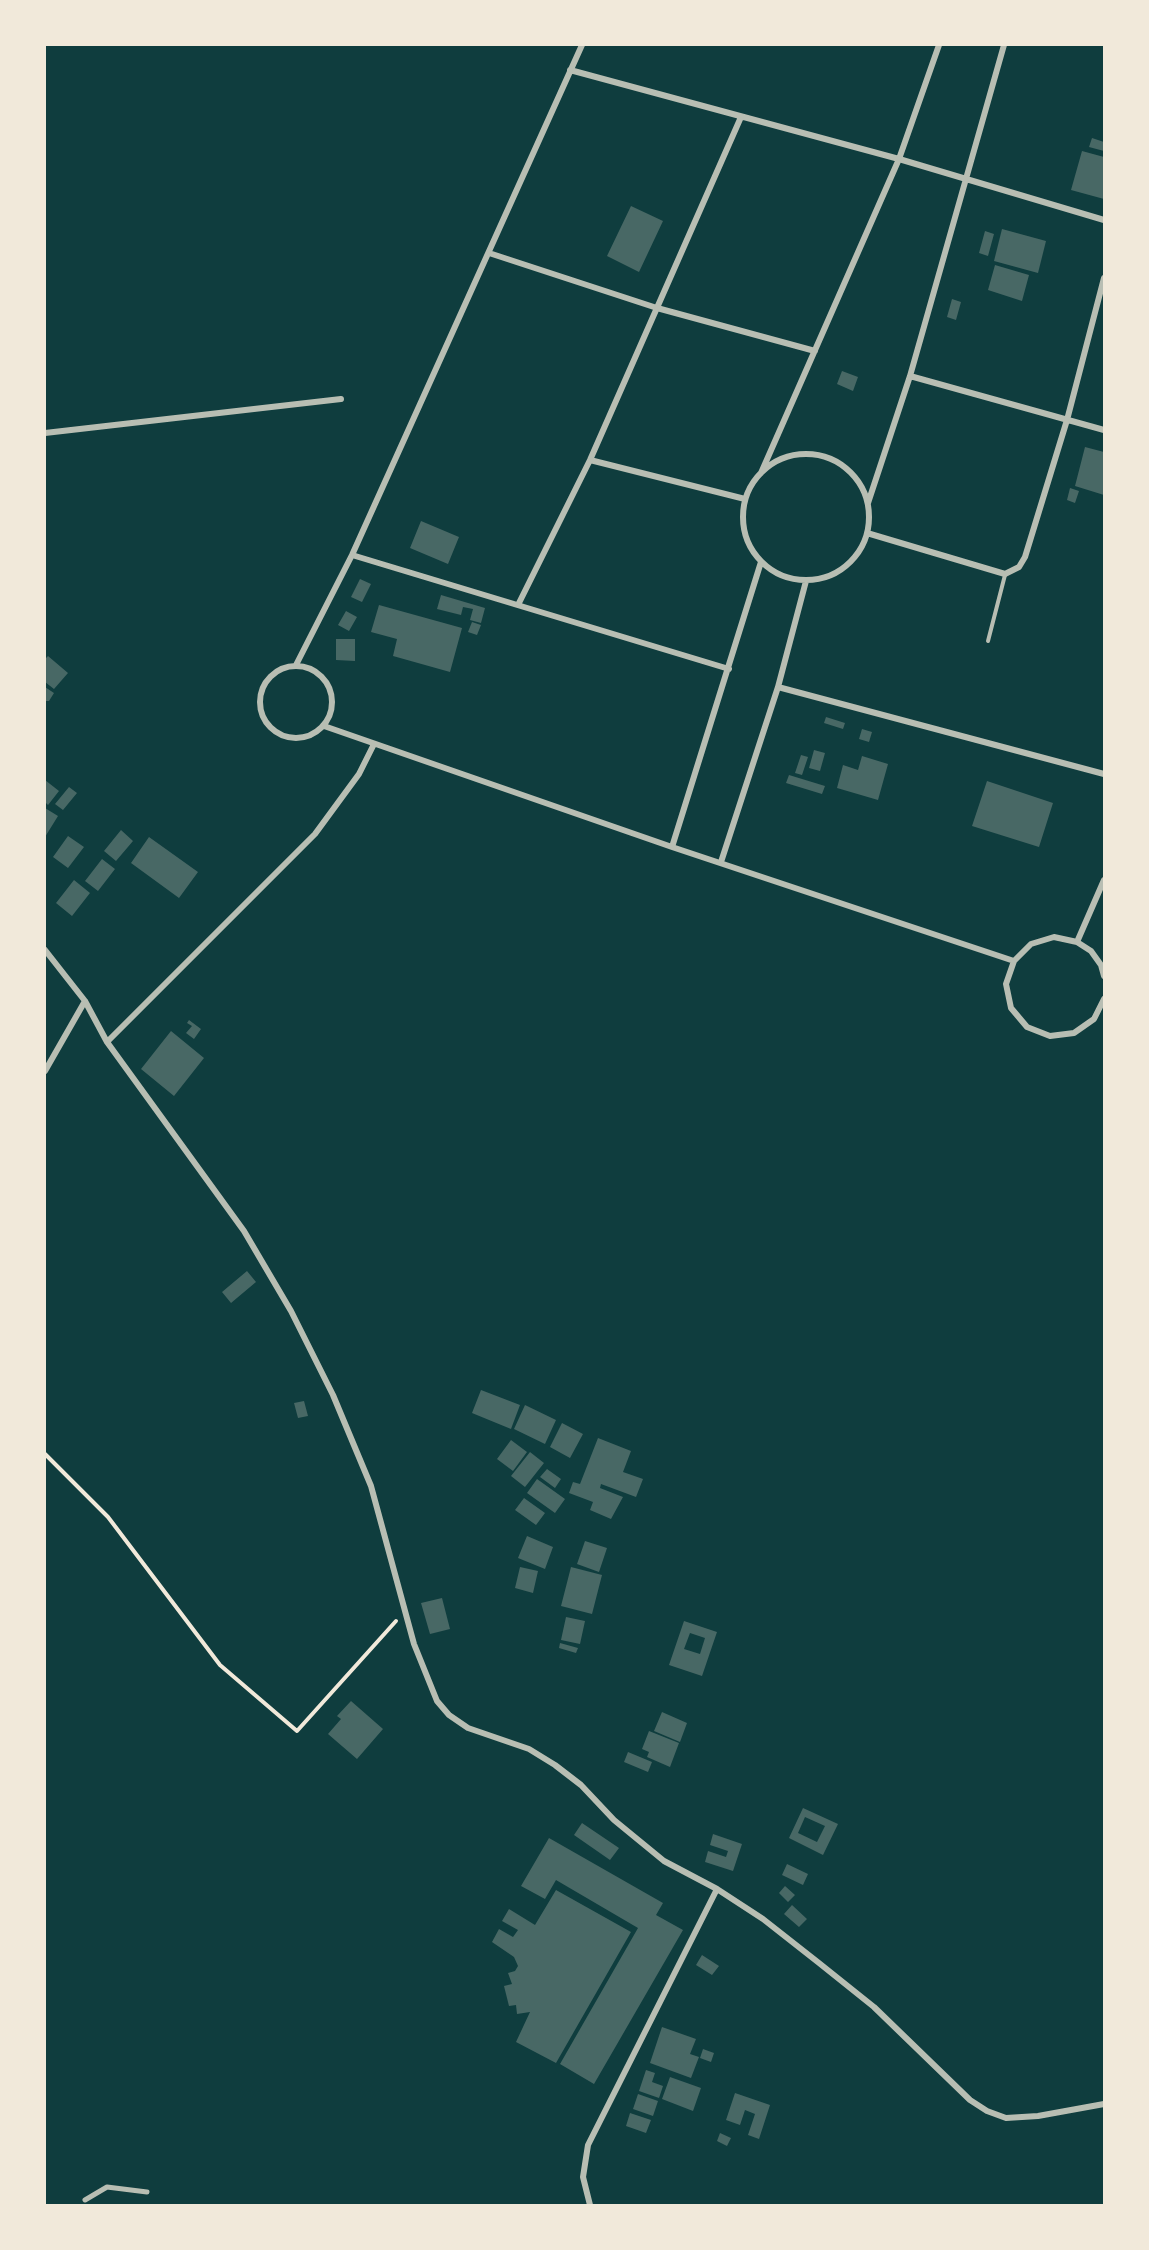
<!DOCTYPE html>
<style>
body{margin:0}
#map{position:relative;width:1149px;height:2250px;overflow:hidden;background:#0f3d3e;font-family:Quicksand,sans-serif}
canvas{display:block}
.frame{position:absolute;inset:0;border:46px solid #f1e9da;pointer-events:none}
</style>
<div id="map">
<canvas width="1149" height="2250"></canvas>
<div class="frame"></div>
</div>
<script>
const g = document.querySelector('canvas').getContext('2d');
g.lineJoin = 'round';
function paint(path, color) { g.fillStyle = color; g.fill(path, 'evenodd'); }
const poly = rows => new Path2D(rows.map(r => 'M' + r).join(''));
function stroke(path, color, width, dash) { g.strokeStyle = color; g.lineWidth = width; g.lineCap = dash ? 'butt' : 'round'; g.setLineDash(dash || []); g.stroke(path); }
const building = poly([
 [1092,138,1104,142,1104,151,1089,147],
 [1082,151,1104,157,1104,199,1071,190],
 [631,206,663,221,639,272,607,256],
 [1002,229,1046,241,1038,273,994,261],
 [985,231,994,234,988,256,979,253],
 [995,265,1029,275,1022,301,988,290],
 [952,299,961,302,956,320,947,317],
 [842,371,858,377,853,391,837,384],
 [1085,447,1104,452,1104,495,1075,486],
 [1070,488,1079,491,1075,503,1067,500],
 [421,521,459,537,448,564,410,548],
 [360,579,371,584,362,602,351,597],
 [441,595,485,608,481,623,470,620,473,609,463,607,461,615,437,609],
 [379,605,462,628,450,672,393,656,397,639,371,632],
 [346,611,357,617,349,631,338,625],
 [472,622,481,625,477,635,468,632],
 [336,639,355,639,355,661,336,660],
 [48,656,68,673,54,689,45,682,45,659],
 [45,687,54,693,49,701,45,701],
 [826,717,845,723,843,729,824,723],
 [862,729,872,732,869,742,859,739],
 [814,750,825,753,820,771,809,768],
 [801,755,808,757,802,775,795,773],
 [862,756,888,764,878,800,837,788,843,765,858,770],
 [789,775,825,786,822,794,786,783],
 [45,780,59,791,48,805,45,802],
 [987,781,1053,803,1039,847,972,826],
 [69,787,77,793,63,810,55,804],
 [45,808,58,816,45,837],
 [121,830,133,841,116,861,104,851],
 [68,836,84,847,68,868,53,857],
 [149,837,198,872,179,898,131,863],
 [102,859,115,869,98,891,85,881],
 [74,880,90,893,72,916,56,903],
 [189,1020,201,1029,194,1039,186,1033,192,1026,187,1023],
 [171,1031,204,1058,174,1096,141,1069],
 [247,1271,256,1282,231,1303,222,1292],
 [481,1390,520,1405,511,1429,472,1413],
 [304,1401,308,1416,298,1418,294,1403],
 [525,1405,556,1420,545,1444,514,1429],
 [562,1423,583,1434,570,1458,550,1447],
 [598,1438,631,1451,623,1472,643,1479,636,1497,601,1484,600,1488,623,1497,611,1519,590,1510,593,1502,569,1493,573,1482,580,1484],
 [511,1440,527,1452,513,1471,497,1459],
 [530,1452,544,1463,525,1487,511,1476],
 [547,1469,561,1479,555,1488,540,1477],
 [537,1479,565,1499,555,1513,527,1493],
 [524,1498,545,1513,536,1525,515,1510],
 [527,1536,553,1547,545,1569,518,1558],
 [585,1541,607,1548,599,1572,577,1564],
 [520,1567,538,1571,533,1593,515,1588],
 [571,1567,602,1575,592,1614,561,1606],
 [442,1598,450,1629,430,1634,421,1603],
 [566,1617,585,1621,580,1644,561,1640],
 [684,1621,717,1632,702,1676,669,1665],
 [690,1633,705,1638,700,1654,684,1649],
 [560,1643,578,1648,576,1653,559,1648],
 [351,1701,383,1729,357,1759,328,1734,341,1719,337,1716],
 [662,1712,687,1723,680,1742,654,1731],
 [649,1731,679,1743,670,1767,647,1757,649,1752,642,1749],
 [628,1752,652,1762,648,1772,624,1762],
 [803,1808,838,1824,823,1855,789,1838],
 [805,1817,825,1826,817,1842,798,1833],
 [582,1823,619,1848,610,1860,574,1835],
 [713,1834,742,1844,733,1871,705,1862,708,1851,726,1857,728,1851,710,1845],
 [549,1838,663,1903,656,1915,683,1930,594,2084,560,2064,638,1928,556,1880,545,1899,521,1886],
 [787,1864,808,1874,803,1885,782,1875],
 [785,1886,795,1895,788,1902,779,1893],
 [556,1890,631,1932,556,2063,516,2042,530,2012,517,2014,516,2005,509,2006,504,1986,512,1984,508,1973,515,1971,518,1966,514,1957,492,1942,499,1929,513,1937,518,1930,502,1921,509,1909,535,1925],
 [792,1905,807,1919,799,1927,784,1914],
 [702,1955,719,1966,712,1975,696,1965],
 [662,2027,696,2039,690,2054,699,2057,691,2078,650,2063],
 [703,2049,714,2053,711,2062,700,2058],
 [646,2070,655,2073,652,2082,663,2086,659,2098,639,2091],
 [670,2077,701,2088,693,2111,662,2099],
 [735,2093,770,2105,759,2139,748,2135,755,2114,745,2110,740,2125,726,2120],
 [638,2094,658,2101,653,2116,633,2109],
 [630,2113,651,2120,646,2133,626,2126],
 [720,2133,731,2138,727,2146,717,2141]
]);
const path = poly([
 [45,1454,108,1517,220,1665,297,1731,396,1621]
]);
const service = poly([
 [988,641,1005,575]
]);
const pedestrian = poly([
 [85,2200,107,2187,147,2192]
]);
const minor = poly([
 [570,70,899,159,1104,220],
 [489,253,657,308,815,351],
 [910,376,1104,430],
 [45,433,341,399],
 '743 517a63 63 0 1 1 126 0a63 63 0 1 1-126 0Z',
 [590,460,745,499],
 [761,473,899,159,939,45],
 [868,503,910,376,1004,45],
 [867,533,1005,574,1019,567,1025,557,1067,420,1104,278],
 [352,555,729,669],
 [518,605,590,460,741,117],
 [296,665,352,555,582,45],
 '260 702a36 36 0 1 1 72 0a36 36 0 1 1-72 0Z',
 [778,687,1104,774],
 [324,726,672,847,1014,961],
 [672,847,761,562],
 [721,862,778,687,806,581],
 [1077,942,1104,880],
 [45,950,85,1001,107,1042,244,1231,291,1311,333,1395,371,1486,414,1644,437,1701,449,1715,468,1728,529,1749,555,1765,581,1785,614,1820,664,1861,717,1889,763,1919,819,1963,874,2007,970,2100,987,2111,1006,2118,1038,2116,1104,2104],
 [1104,976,1101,965,1091,951,1077,942,1054,937,1031,944,1014,961,1006,984,1011,1008,1027,1027,1050,1036,1074,1033,1094,1019,1104,999],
 [107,1042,315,834,359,774,374,744],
 [45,1071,85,1001],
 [590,2205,583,2177,588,2145,717,1889]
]);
paint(building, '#486865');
stroke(path, '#f1e9da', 4);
stroke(service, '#b8beb3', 4);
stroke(pedestrian, '#b8beb3', 5);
stroke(minor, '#b8beb3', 6);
</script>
